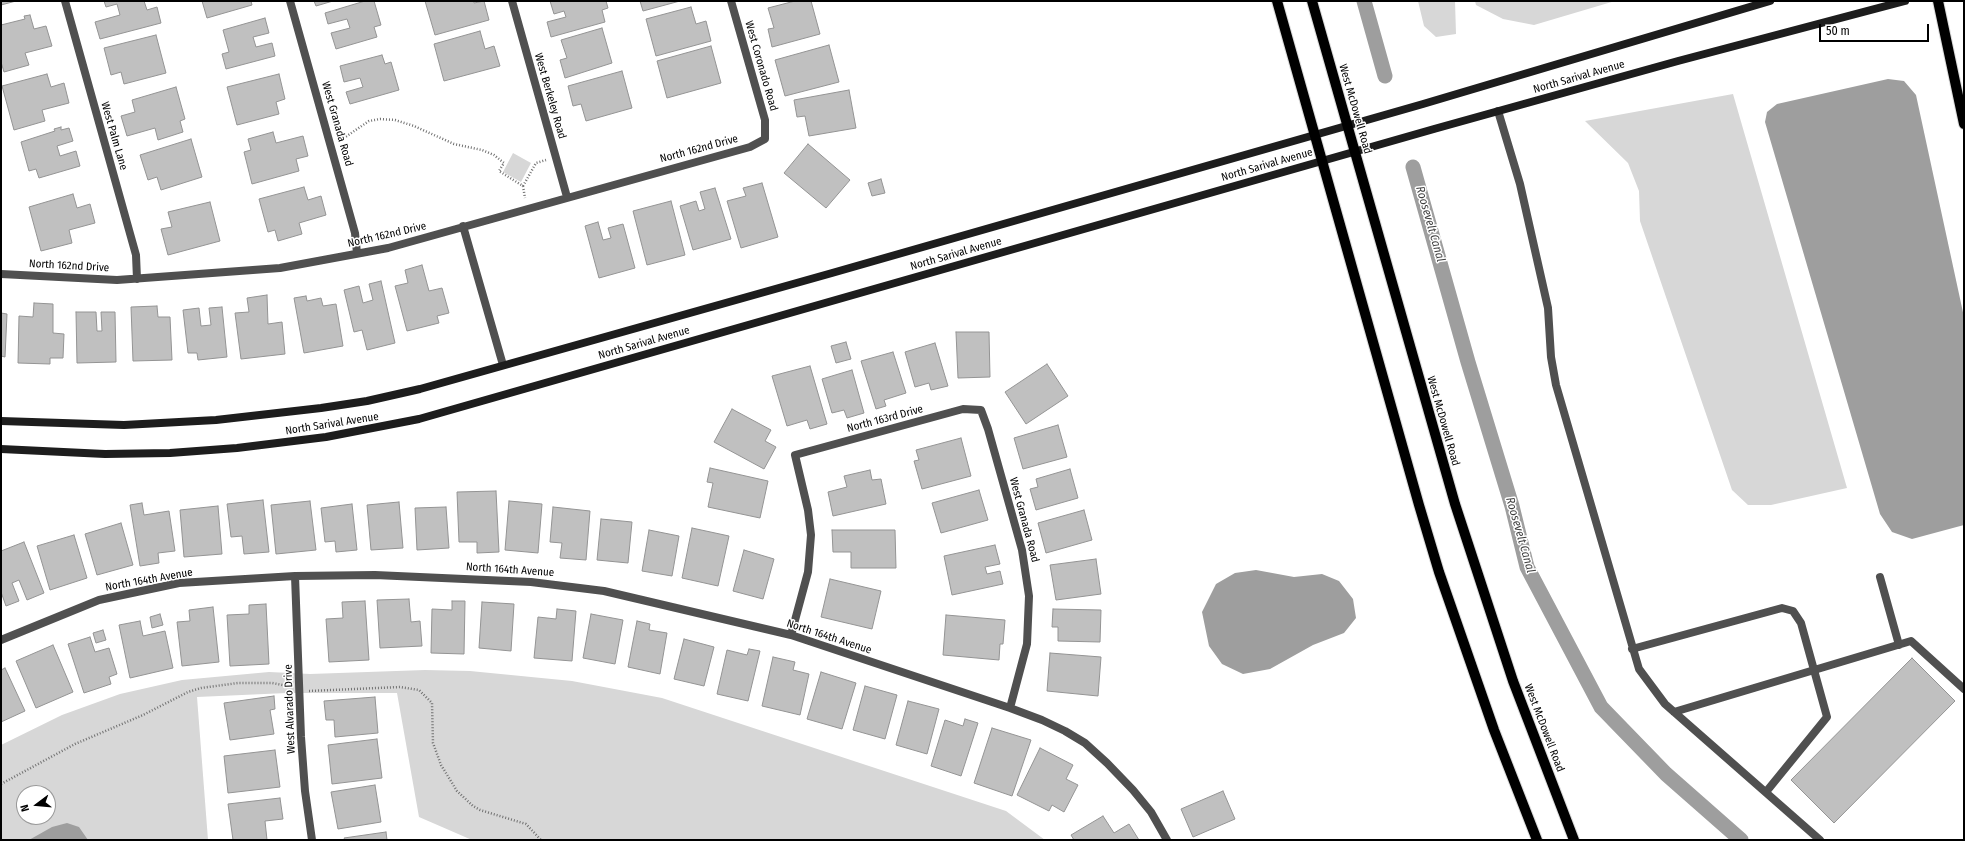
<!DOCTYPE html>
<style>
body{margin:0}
#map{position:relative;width:1965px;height:841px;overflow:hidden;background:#fff;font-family:"Fira Sans Condensed",sans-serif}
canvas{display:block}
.frame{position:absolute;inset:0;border:2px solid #000;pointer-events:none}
.north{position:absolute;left:16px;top:785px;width:40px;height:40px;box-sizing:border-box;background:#fff;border:1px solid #999;border-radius:50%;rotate:254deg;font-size:11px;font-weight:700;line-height:16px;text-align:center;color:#000}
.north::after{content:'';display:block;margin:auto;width:14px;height:18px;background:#000;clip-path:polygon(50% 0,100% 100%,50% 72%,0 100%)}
.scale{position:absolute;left:1819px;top:24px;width:110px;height:18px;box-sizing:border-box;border:2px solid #000;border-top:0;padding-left:5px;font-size:12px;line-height:14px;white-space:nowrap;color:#000;-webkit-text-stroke:3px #fff;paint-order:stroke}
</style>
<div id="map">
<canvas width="1965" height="841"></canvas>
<div class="frame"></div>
<div class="north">N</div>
<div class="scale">50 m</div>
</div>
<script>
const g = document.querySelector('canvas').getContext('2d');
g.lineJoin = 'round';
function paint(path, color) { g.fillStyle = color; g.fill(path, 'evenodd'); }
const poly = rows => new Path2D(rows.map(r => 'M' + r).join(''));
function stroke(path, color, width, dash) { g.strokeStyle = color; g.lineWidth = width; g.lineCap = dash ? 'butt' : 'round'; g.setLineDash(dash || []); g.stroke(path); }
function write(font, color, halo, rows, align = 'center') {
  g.font = font + ' "Fira Sans Condensed",sans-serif'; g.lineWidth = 3; g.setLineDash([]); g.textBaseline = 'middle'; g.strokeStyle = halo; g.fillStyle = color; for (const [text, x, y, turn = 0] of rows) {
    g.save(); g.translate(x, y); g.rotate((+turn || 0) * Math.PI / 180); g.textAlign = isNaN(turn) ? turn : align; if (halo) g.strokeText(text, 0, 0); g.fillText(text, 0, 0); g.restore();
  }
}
const green = poly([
 [1418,1,1455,1,1456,34,1436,37,1424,26],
 [1475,1,1615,1,1534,25,1503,19,1476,5],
 [1733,94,1847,488,1771,505,1748,505,1732,490,1640,221,1639,191,1628,163,1585,121],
 [513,153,531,163,521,182,503,172],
 [425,670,470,671,572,681,662,698,1006,811,1045,840,472,840,419,817,397,693,287,693,197,697,208,840,1,840,1,745,62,715,120,694,182,680,269,672,310,674],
 [24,793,48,793,48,817,24,817]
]);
const water = poly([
 [1888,79,1904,81,1916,95,1964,317,1964,525,1912,539,1892,532,1880,514,1765,122,1767,112,1777,104],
 [1256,570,1294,577,1322,574,1339,581,1353,599,1356,618,1344,633,1313,645,1270,669,1243,674,1222,664,1209,646,1202,612,1216,584,1235,573],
 [67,823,79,827,88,840,29,840,52,827]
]);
const canal = poly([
 [1364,1,1385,76],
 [1413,167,1468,362,1512,506,1527,567,1601,707,1666,774,1741,840]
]);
const building = poly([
 [1,1,16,1,1,5,1,1],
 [104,1,144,1,147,10,157,7,161,23,100,39,95,22,120,15,117,4,106,7,104,1],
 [202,1,251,1,252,5,207,18,202,1],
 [314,1,333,1,316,6,314,1],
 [365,1,374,1,381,25,374,27,377,37,336,49,331,33,350,28,347,19,328,24,325,13,365,1],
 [425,1,474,1,474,3,484,1,489,20,435,35,425,1],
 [550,1,606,1,608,8,602,10,605,22,551,37,547,22,566,17,564,11,554,14,550,1],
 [640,1,680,1,643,11,640,1],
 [795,1,811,1,820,34,772,47,768,29,774,28,768,8,795,1],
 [691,7,696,24,706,21,711,41,656,56,646,19,691,7],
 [30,15,34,29,46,26,52,46,25,53,29,65,4,72,1,62,1,25,25,19,24,16,30,15],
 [265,18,269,33,253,37,256,47,272,43,275,56,226,69,222,54,229,52,223,30,265,18],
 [602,28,612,63,565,78,560,60,567,58,561,40,602,28],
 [480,31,485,49,494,46,500,66,444,81,434,44,480,31],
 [156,35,166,73,124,84,121,72,111,75,104,48,156,35],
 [829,45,839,82,785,96,775,60,829,45],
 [711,46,721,83,667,98,657,61,711,46],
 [382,55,385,64,391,62,399,90,350,104,346,92,363,87,360,78,344,82,340,66,382,55],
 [622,71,632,108,586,121,581,104,573,106,568,86,622,71],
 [47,74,51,87,64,83,69,103,42,110,45,121,14,130,2,86,47,74],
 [279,74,285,99,276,102,279,114,237,125,227,87,279,74],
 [176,87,185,119,180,121,183,132,158,140,155,128,127,136,121,116,135,112,132,100,176,87],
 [849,90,856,128,809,136,805,116,797,117,794,100,849,90],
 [61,127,61,130,69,128,73,141,57,146,60,156,76,151,80,166,39,178,36,169,29,171,21,142,55,131,54,129,61,127],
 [273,132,276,143,303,136,308,156,296,159,299,171,252,184,244,152,251,150,248,139,273,132],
 [191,139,202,177,161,190,157,177,148,180,140,155,191,139],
 [808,144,850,180,826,208,784,173,808,144],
 [881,179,885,193,872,196,868,183,881,179],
 [762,183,778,237,741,248,727,201,746,196,743,188,762,183],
 [304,187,308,200,321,196,326,215,299,223,302,234,278,241,275,230,268,232,259,199,304,187],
 [715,188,731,239,693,250,680,206,696,201,699,211,705,209,700,192,715,188],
 [73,194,77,208,90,204,95,223,69,230,72,243,41,251,29,207,73,194],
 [671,201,685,255,647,265,633,211,671,201],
 [210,202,220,241,168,255,161,229,172,227,168,212,210,202],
 [598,222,603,240,611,238,608,228,623,224,635,268,599,278,585,226,598,222],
 [422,265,429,291,442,288,449,313,437,316,439,323,407,331,395,286,408,283,405,270,422,265],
 [381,281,395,343,367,350,362,330,354,332,344,290,359,286,363,303,373,300,369,284,381,281],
 [267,295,268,324,282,322,285,354,241,359,235,313,249,312,247,298,267,295],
 [306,296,307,301,321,298,323,306,336,304,343,346,304,353,294,298,306,296],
 [34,303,53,304,53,333,64,334,63,358,50,358,50,364,18,363,19,316,33,317,34,303],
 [157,306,158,317,170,317,172,360,133,361,131,307,157,306],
 [222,307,227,357,198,360,197,353,188,353,183,310,199,308,201,326,211,325,209,308,222,307],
 [76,312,96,312,97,331,102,331,101,312,115,312,116,362,77,363,76,312],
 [1,313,7,314,5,357,1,356,1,313],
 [956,332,989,332,990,377,958,378,956,332],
 [846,342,851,359,836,363,831,346,846,342],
 [935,343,948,386,931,390,929,383,915,387,905,352,935,343],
 [893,352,906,393,884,400,886,406,876,409,861,361,893,352],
 [1047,364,1068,396,1026,424,1005,392,1047,364],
 [810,366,827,424,810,429,807,420,787,426,772,376,810,366],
 [852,370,864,413,847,418,844,410,832,413,822,379,852,370],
 [732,409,771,430,765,441,776,447,764,469,714,442,732,409],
 [1058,425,1067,457,1023,469,1014,438,1058,425],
 [961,438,971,476,922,489,914,461,919,460,916,450,961,438],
 [710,468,768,481,760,518,708,507,713,483,707,482,710,468],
 [1070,469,1078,498,1036,510,1030,489,1038,487,1036,479,1070,469],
 [870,470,872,480,881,479,886,504,833,516,828,492,847,487,844,476,870,470],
 [979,490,988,520,941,533,932,503,979,490],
 [496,491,499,552,477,553,477,542,459,542,457,492,496,491],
 [263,500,269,552,244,554,242,536,231,537,227,504,263,500],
 [310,501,316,550,276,554,271,505,310,501],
 [509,501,542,504,538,553,505,550,509,501],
 [399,502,403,548,371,550,367,505,399,502],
 [142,503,144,515,169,511,175,551,158,553,159,563,140,566,130,505,142,503],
 [352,504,357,550,336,552,335,541,325,542,321,508,352,504],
 [218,506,222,554,184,557,180,510,218,506],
 [446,507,449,548,417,550,415,508,446,507],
 [553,507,590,511,586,560,560,558,562,543,550,542,553,507],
 [1084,510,1092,540,1046,553,1038,523,1084,510],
 [601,519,632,522,628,563,597,560,601,519],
 [121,523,133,565,97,575,85,534,121,523],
 [692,528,729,536,718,586,682,578,692,528],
 [649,530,679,536,672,576,642,571,649,530],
 [832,530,895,530,896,568,851,568,851,552,833,552,832,530],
 [74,535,87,578,50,590,37,546,74,535],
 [24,542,44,593,27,600,19,580,12,583,19,601,6,606,1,592,1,551,24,542],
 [995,545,1000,564,985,567,987,574,1000,571,1003,584,952,595,944,556,995,545],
 [744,550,774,559,763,599,733,591,744,550],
 [1096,559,1101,594,1056,600,1050,565,1096,559],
 [830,579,881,591,872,629,821,617,830,579],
 [409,599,411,622,420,621,422,646,380,648,377,600,409,599],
 [365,601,369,660,329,662,326,619,343,618,342,602,365,601],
 [452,601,465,601,464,654,431,653,432,609,452,610,452,601],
 [482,602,514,604,511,651,479,648,482,602],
 [266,604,269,664,230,666,227,615,249,614,249,605,266,604],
 [213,607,219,662,182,666,177,622,190,621,189,610,213,607],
 [557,609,576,611,572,661,534,658,538,617,556,619,557,609],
 [1053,609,1101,610,1100,642,1058,641,1058,627,1052,627,1053,609],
 [160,614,163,625,152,628,150,617,160,614],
 [591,614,623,620,615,664,583,658,591,614],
 [946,615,1005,620,1003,644,1000,644,999,660,943,655,946,615],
 [140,621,143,636,165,631,173,668,130,678,119,625,140,621],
 [637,621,650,624,649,630,667,633,660,674,628,667,637,621],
 [103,630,106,640,96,643,93,633,103,630],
 [90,637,95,652,109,648,117,674,109,677,111,684,84,693,68,644,90,637],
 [684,639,714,647,704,686,674,679,684,639],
 [53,645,73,692,36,708,16,661,53,645],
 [749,649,760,651,748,701,717,694,727,650,747,655,749,649],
 [1050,653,1101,657,1098,696,1047,691,1050,653],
 [773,657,795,662,793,670,809,674,800,715,762,706,773,657],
 [1912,658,1955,701,1834,823,1791,780,1912,658],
 [5,668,25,711,1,722,1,670,5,668],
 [821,672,856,683,842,729,807,719,821,672],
 [865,686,897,695,885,739,853,730,865,686],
 [274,696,275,709,270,710,274,734,230,740,224,703,274,696],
 [375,697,378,733,335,737,334,720,326,720,324,701,375,697],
 [908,701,939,709,927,754,896,745,908,701],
 [965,719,978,723,961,776,931,766,945,720,963,726,965,719],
 [992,728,1031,740,1012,796,974,783,992,728],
 [377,739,382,778,332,784,328,745,377,739],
 [1040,748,1073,765,1066,779,1078,785,1064,812,1052,805,1049,811,1017,795,1040,748],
 [275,750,280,787,228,793,224,756,275,750],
 [375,785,381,822,338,829,331,792,375,785],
 [1223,791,1235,819,1193,837,1181,809,1223,791],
 [280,798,283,819,265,821,267,840,233,840,228,804,280,798],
 [1103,816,1114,833,1129,824,1139,840,1074,840,1071,835,1103,816],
 [386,832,387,840,345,840,344,838,386,832]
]);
const path = poly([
 [341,140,369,121,380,119,395,120,414,126,454,144,482,150,494,155,504,163,499,171,523,186,525,198],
 [523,186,536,163,546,160],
 [309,691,400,687,419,690,432,703,433,743,441,765,457,791,473,806,480,810,526,824,541,840],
 [1,784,75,744,143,715,188,692,201,688,238,683,272,683,288,686]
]);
const lane = poly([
 [1498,111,1520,184,1548,308,1551,357,1556,385,1639,669,1665,704,1820,840],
 [1880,577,1899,645],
 [1632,649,1782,608,1793,611,1801,623,1827,717,1766,792],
 [1674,712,1911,641,1964,689]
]);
const street = poly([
 [65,1,136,255,137,279],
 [290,1,355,233,357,253],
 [512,1,567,197],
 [463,226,503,365],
 [1,274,117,280,280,268,388,248,750,147,765,139,765,120,731,1],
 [295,576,301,737,305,791,312,840],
 [791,635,808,572,811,535,808,510,795,455,963,409,981,410,988,429,1022,550,1029,596,1027,644,1010,708],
 [1,640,99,600,179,583,295,576,375,575,531,582,604,591,791,635,1010,708,1042,720,1065,731,1085,743,1107,763,1133,790,1151,812,1167,840]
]);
const secondary = poly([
 [1,421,124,425,216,420,321,408,367,401,420,389,832,273,1423,104,1770,1],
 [1,449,105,454,170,453,237,448,326,437,419,419,1434,129,1678,61,1905,1]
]);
const primary = poly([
 [1277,1,1419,505,1439,572,1494,730,1537,840],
 [1312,1,1455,504,1513,681,1574,840],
 [1938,1,1964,124]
]);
const streetNames = [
 ["West Coronado Road",761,66,74],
 ["North Sarival Avenue",1579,77,-16],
 ["West Berkeley Road",550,96,74],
 ["West McDowell Road",1355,109,74],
 ["West Granada Road",337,124,74],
 ["West Palm Lane",114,136,74],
 ["North 162nd Drive",699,149,-15],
 ["North Sarival Avenue",1267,165,-16],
 ["North 162nd Drive",387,235,-13],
 ["North Sarival Avenue",956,254,-16],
 ["North 162nd Drive",69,266,3],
 ["North Sarival Avenue",644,343,-16],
 ["North 163rd Drive",885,419,-15],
 ["West McDowell Road",1443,421,74],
 ["North Sarival Avenue",332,424,-9],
 ["West Granada Road",1024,520,75],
 ["North 164th Avenue",510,570,4],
 ["North 164th Avenue",149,580,-10],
 ["North 164th Avenue",829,637,18],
 ["West Alvarado Drive",290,709,-92],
 ["West McDowell Road",1544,728,69]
];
const waterNames = [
 ["Roosevelt Canal",1430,224,74],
 ["Roosevelt Canal",1520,535,74]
];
paint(green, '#d7d7d7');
paint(water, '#9e9e9e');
stroke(canal, '#9e9e9e', 15);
paint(building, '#c0c0c0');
stroke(building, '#949494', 1);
stroke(primary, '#dbdbdb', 12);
stroke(path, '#727272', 2.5, [1, 2]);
stroke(lane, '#505050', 8);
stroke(street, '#505050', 8);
stroke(secondary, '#1d1d1d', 8);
stroke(primary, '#000', 10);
write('11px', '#000', '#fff', streetNames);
write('italic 12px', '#3f3f3f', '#fff', waterNames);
</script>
